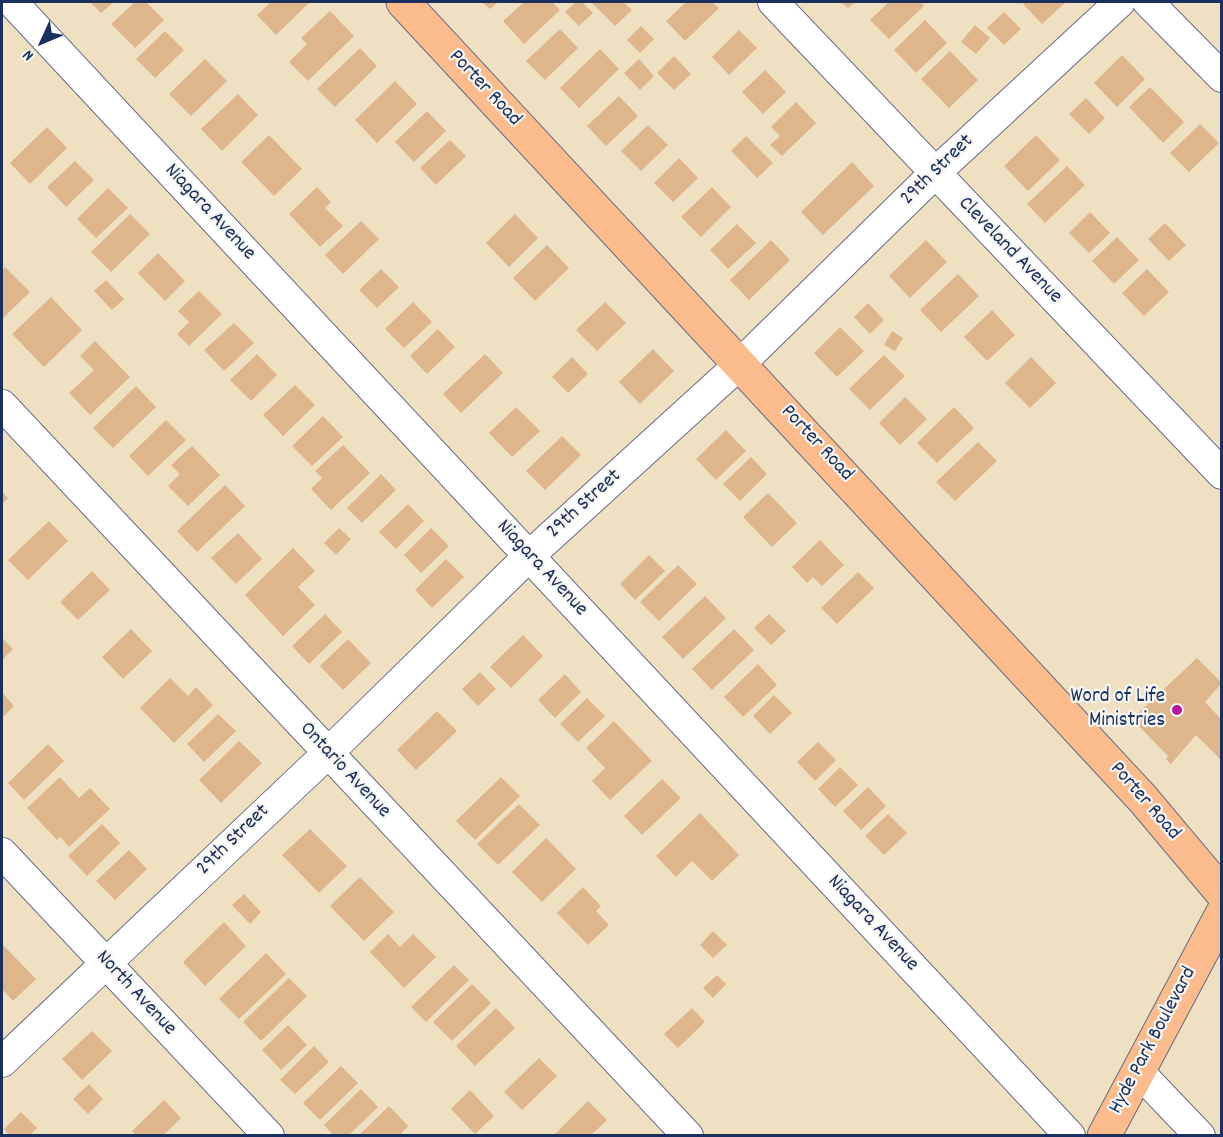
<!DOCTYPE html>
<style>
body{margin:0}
#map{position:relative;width:1223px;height:1137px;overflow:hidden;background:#f0e0c2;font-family:Dekko,sans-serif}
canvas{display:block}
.frame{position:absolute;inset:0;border:3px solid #1b2f5e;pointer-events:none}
.north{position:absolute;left:12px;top:12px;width:60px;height:60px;-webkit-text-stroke:4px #f6f6f2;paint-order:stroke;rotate:226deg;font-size:16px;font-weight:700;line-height:24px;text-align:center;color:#1b2f5e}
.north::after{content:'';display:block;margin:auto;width:21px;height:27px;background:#1b2f5e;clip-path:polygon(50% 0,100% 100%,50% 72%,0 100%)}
</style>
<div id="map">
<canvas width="1223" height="1137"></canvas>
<div class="frame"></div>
<div class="north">N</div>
</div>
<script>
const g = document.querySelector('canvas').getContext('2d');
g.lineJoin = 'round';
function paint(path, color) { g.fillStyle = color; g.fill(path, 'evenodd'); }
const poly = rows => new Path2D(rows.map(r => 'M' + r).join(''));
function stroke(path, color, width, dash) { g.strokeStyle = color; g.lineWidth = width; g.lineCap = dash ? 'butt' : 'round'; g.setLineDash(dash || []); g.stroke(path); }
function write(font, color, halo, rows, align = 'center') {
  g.font = font + ' Dekko,sans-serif'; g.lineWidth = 4.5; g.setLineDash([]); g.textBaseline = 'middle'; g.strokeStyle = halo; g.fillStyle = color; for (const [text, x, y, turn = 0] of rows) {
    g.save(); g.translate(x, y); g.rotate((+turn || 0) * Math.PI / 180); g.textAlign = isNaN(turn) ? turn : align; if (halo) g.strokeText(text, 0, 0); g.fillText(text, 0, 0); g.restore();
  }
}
const building = poly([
 [90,2,114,2,101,13],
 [135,2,146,2,164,20,135,48,111,24],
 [271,2,310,2,276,35,257,15],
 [482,2,498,2,490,9],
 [524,2,552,2,560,10,524,44,503,21],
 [576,2,582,2,593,13,579,26,565,12],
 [591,2,623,2,632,10,615,26],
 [686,2,712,2,719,8,685,41,666,21],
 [841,2,855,2,848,8],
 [889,2,920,2,924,6,889,39,870,20],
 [1026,2,1066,2,1042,24,1023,4],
 [330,11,354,36,308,81,289,62,307,44,301,38],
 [1004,12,1021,29,1004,45,987,28],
 [925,20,947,43,916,73,894,50],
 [975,25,990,38,976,54,961,42],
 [641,26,654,39,640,53,627,40],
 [560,29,578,48,545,80,526,61],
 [739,30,757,48,729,75,712,57],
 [165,31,184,50,155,78,136,59],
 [360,48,377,66,335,107,317,89],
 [600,49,619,69,579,108,560,88],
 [950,51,978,80,949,108,921,79],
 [1122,55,1145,79,1117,107,1094,83],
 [674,56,691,74,674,90,657,73],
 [205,59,227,81,191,116,169,94],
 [639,59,654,76,640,90,624,73],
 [765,70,786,92,763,114,742,92],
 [395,81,417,104,377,143,355,120],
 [1150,87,1184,122,1163,143,1129,107],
 [238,94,258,115,222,151,201,129],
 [619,96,638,116,606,146,587,126],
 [1086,98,1105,118,1089,134,1069,114],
 [796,102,816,123,782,156,770,145,780,136,771,127],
 [427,111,446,131,414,162,395,142],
 [1200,124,1219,143,1189,172,1170,153],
 [648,125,668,145,641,171,621,151],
 [47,127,67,148,30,184,10,163],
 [269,135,302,169,274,196,241,162],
 [1036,135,1060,160,1028,191,1004,166],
 [746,136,773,163,757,178,731,151],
 [450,140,466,156,436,185,420,168],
 [679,158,698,178,673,202,654,183],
 [75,161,94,180,66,207,47,187],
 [852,162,874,186,823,235,801,212],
 [1067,166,1085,185,1045,223,1027,204],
 [317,187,331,202,325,208,343,226,320,247,289,214],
 [712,187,731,207,701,237,681,217],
 [108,188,128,208,96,238,77,219],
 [1090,212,1110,233,1089,253,1069,233],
 [130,214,150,234,111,272,91,252],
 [515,214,538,238,509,267,486,243],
 [361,221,379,239,343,274,325,255],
 [1165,223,1186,245,1169,261,1148,239],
 [737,224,756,243,728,269,710,250],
 [1117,237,1139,260,1114,284,1092,261],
 [771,240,790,260,749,300,730,280],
 [926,240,947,262,910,298,889,276],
 [547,245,569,268,535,301,513,278],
 [158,253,185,281,165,301,138,273],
 [5,267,30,292,2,319,2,271],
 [381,269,399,287,377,308,359,290],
 [1147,269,1169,292,1144,316,1122,293],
 [958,274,979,296,941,332,920,310],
 [106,280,124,299,112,310,94,291],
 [199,291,222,314,189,346,177,334,189,322,178,311],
 [51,297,82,330,44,367,12,334],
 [413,302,432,322,404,348,385,329],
 [605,302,626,323,597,351,576,330],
 [868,303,884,320,870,334,854,317],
 [992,310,1015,335,987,361,964,337],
 [234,323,254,343,224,371,204,350],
 [840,327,864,351,837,377,814,353],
 [438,329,455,347,427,374,410,356],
 [892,331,903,338,895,351,884,345],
 [95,341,130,377,90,415,69,393,94,370,80,356],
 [653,349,674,371,640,404,619,382],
 [257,354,277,375,251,401,230,380],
 [485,354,503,373,461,413,443,394],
 [884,355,905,376,870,410,849,389],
 [572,357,588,374,568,393,552,377],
 [1031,357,1056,383,1030,408,1005,383],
 [295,385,315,405,283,436,263,415],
 [136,386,156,407,113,448,93,428],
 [905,397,927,419,900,445,879,423],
 [516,407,540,431,512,457,489,433],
 [954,407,974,428,937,463,917,443],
 [323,416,343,437,312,466,292,446],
 [166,420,186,440,148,476,129,456],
 [726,430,746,451,716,480,696,459],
 [562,436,581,455,545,490,526,471],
 [978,442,997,461,955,501,936,482],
 [343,445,370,473,331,510,311,489,322,478,315,471],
 [192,446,220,475,188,506,168,486,180,474,171,465],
 [751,457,767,474,740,501,723,484],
 [381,474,396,490,362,523,347,508],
 [225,485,245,506,197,552,177,531],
 [2,492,8,498,2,504],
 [768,493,797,523,772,547,743,517],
 [408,504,424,521,396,549,379,532],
 [49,521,68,541,28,580,8,560],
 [339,528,351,539,336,555,324,543],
 [431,528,449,546,421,573,404,555],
 [238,533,262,559,236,584,211,558],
 [820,540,844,565,822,586,813,577,807,583,792,567],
 [293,548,315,571,298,587,315,605,283,636,245,595],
 [649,555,665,571,635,600,620,584],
 [446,559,464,577,432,608,415,590],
 [678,565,697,584,659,621,640,602],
 [92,571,110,590,78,620,60,602],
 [858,572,874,588,837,624,821,608],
 [705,596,726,618,683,659,662,637],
 [325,614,342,632,309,664,292,646],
 [769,614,786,631,771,645,754,628],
 [131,629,152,651,123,679,102,657],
 [734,629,754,650,712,690,692,669],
 [523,635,543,656,511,688,490,667],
 [2,638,13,649,2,660],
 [348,639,371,663,343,690,320,666],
 [1197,658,1222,683,1205,702,1222,720,1222,761,1196,735,1171,764,1166,759,1168,756,1132,719],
 [758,664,777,685,743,717,724,697],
 [480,672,496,689,478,706,462,689],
 [565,674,581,692,555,718,538,700],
 [170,678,188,696,196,687,213,705,174,743,140,708],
 [2,692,14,706,2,718],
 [774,695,792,713,770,734,753,716],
 [587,698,605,716,578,742,560,724],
 [437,711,457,731,416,770,397,750],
 [218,714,236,731,204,762,187,744],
 [614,721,652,761,610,800,592,781,605,768,586,748],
 [239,741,262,763,221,803,199,780],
 [818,742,836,760,815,781,797,762],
 [48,744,64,761,24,800,8,783],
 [840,767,858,785,835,807,818,789],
 [60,777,79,798,90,788,110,809,69,847,60,837,57,840,27,808],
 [501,777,520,796,475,840,456,821],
 [662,779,681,798,642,835,624,816],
 [868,787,886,806,861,830,843,811],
 [519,804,540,825,498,865,477,844],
 [700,813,739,855,712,881,692,861,676,877,656,856],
 [888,814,907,833,884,855,865,836],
 [102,824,120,843,87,876,68,856],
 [310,829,347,866,319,893,282,855],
 [546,838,576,869,542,902,512,872],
 [129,850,147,869,115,900,96,881],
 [360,877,394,912,364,941,330,906],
 [583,887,601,906,596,911,609,925,588,945,557,913],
 [244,894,261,912,250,924,232,905],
 [224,922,246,946,205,986,183,962],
 [713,931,727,945,713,958,700,945],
 [388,934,400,947,413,934,436,957,404,988,370,952],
 [3,945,36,979,13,1001,2,989],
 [266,953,286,974,239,1019,219,999],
 [454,965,469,980,426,1022,411,1007],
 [717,975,726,984,713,998,703,988],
 [289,978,307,996,261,1041,243,1022],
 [472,984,491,1003,452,1041,433,1022],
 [496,1008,515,1028,475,1066,456,1046],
 [692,1008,705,1022,678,1048,664,1034],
 [288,1025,307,1045,281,1070,262,1050],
 [92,1031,112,1051,82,1080,62,1059],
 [314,1046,329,1062,295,1094,280,1080],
 [539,1058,557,1076,522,1110,504,1092],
 [341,1066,358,1083,320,1120,303,1103],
 [89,1084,103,1099,88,1114,73,1099],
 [361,1089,378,1107,348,1136,334,1136,324,1125],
 [470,1090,494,1116,475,1134,451,1109],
 [164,1100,181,1118,163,1136,137,1136,132,1131],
 [588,1101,607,1120,590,1136,553,1136],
 [389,1106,408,1126,399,1136,358,1136],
 [21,1112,37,1128,29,1136,10,1136,4,1129]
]);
const minor = poly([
 [12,2,1070,1136],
 [773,2,1222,474],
 [1148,2,1222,77],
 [2,405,688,1136],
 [2,853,269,1136],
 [2,1062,328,753,529,556,741,363,935,173,1120,2],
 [1138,1071,1200,1136]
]);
const major = poly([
 [403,2,1143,799,1222,893],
 [1104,1136,1222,914]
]);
const markers = [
 [1177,710,6,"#b5179e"]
];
const streetNames = [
 ["Porter Road",484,89,47],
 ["29th Street",938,171,-44],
 ["Niagara Avenue",209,213,47],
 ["Cleveland Avenue",1009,251,46],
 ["Porter Road",816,444,47],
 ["29th Street",585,505,-42],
 ["Niagara Avenue",541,569,47],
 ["Ontario Avenue",344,771,47],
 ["Porter Road",1144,802,49],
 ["29th Street",234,841,-44],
 ["Niagara Avenue",872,924,47],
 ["North Avenue",135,994,47],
 ["Hyde Park Boulevard",1154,1041,-62]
];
const poiNames = [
 ["Word of Life",1165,698],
 ["Ministries",1165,722]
];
paint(building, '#deb68c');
stroke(minor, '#666d81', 32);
stroke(major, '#666d81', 35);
stroke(minor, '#fff', 30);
stroke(major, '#fbbb8c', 33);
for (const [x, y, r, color] of markers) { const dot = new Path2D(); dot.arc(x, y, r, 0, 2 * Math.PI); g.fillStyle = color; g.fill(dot); stroke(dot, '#f6f6f2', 2); }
write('21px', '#1b2f5e', '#f6f6f2', streetNames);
write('21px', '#1b2f5e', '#f6f6f2', poiNames, 'right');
</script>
